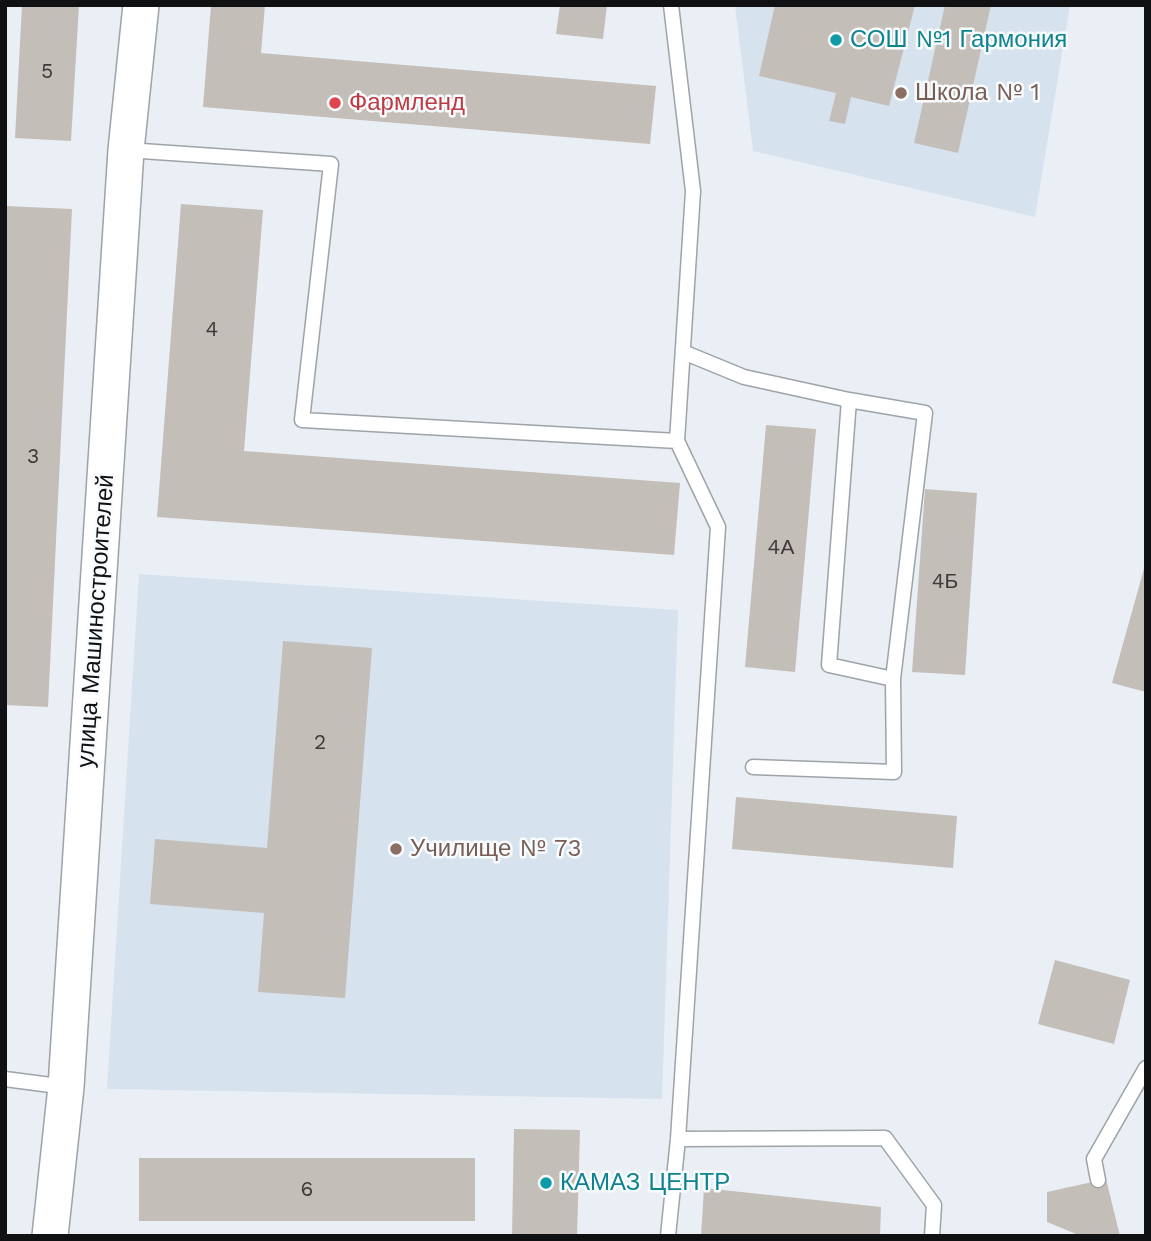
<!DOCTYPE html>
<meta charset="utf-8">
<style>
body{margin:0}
#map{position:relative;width:1151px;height:1241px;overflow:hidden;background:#e9eff4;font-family:"Work Sans",sans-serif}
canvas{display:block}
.frame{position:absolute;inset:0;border:7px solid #0f1113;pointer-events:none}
</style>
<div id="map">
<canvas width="1151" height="1241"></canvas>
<div class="frame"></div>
</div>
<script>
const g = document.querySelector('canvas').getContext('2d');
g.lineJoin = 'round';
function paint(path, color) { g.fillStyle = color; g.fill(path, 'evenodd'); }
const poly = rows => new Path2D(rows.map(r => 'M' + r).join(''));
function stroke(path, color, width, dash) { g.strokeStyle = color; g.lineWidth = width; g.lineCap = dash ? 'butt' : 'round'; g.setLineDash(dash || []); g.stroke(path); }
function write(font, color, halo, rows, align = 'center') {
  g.font = font + ' "Work Sans",sans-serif'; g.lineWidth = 5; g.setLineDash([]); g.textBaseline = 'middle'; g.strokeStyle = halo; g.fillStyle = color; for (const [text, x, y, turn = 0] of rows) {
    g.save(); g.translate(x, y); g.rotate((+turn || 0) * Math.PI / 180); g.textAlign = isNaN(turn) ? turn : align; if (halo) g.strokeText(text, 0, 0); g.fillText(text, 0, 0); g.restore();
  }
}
const built = poly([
 [735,5,1070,5,1035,217,753,151],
 [139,574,678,610,662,1099,107,1089]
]);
const building = poly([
 [22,5,79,5,71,141,15,138],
 [211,5,265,5,261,53,656,86,650,144,203,107],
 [560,5,607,5,603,39,556,34],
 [775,5,915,5,889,106,851,97,845,124,829,121,836,93,759,76],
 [945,5,991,5,958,153,914,143],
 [181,204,263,210,244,451,680,483,674,555,157,517],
 [5,206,72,209,48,707,5,705],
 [766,425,816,429,795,672,745,667],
 [925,489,977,493,965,675,912,672],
 [1145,565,1146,565,1146,692,1112,683],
 [283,641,372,648,345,998,258,992,264,913,150,904,155,839,267,848],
 [736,797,957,816,953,868,732,849],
 [1055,960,1130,980,1114,1044,1038,1024],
 [514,1129,580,1130,577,1236,512,1236],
 [139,1158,475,1158,475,1221,139,1221],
 [1106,1179,1120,1236,1081,1236,1047,1222,1047,1192],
 [704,1188,881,1207,880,1236,701,1236]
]);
const service = poly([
 [127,150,331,164,302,420,677,441],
 [683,352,744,377,849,400,829,665,893,679,894,772,753,767],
 [849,400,925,413,893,679],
 [5,1079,66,1087],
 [678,1139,885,1138,934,1205,932,1236],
 [1098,1180,1094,1159,1146,1068],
 [668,1236,678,1139,718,527,677,441,693,191,671,5]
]);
const tertiary = poly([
 [50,1236,66,1087,126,150,141,5]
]);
const markers = [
 [836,40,7,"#0f9aa8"],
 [901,93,7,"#8d6e63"],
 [335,103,7,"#e0444e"],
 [396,849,7,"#8d6e63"],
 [546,1183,7,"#0f9aa8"]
];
const numberNames = [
 ["5",47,72],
 ["4",212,330],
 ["3",33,457],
 ["4А",781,548],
 ["4Б",945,582],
 ["2",320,743],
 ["6",307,1190]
];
const cultureNames = [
 ["СОШ №1 Гармония",850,40],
 ["КАМАЗ ЦЕНТР",560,1183]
];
const educationNames = [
 ["Школа № 1",915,93],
 ["Училище № 73",410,849]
];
const healthNames = [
 ["Фармленд",349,103]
];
const streetNames = [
 ["улица Машиностроителей",96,621,-86]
];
paint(built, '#d6e3ee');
paint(building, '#c4beb9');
stroke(service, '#9da3a8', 17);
stroke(tertiary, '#9da3a8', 38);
stroke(service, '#fff', 14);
stroke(tertiary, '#fff', 35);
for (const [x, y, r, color] of markers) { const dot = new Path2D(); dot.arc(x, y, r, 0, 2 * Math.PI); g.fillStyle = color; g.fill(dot); stroke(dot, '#f9fcfe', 2.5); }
write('21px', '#3c3c3c', null, numberNames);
write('24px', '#0d838f', '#f9fcfe', cultureNames, 'left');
write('24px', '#785e54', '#f9fcfe', educationNames, 'left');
write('24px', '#be3a42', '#f9fcfe', healthNames, 'left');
write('24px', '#0f1113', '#f9fcfe', streetNames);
</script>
